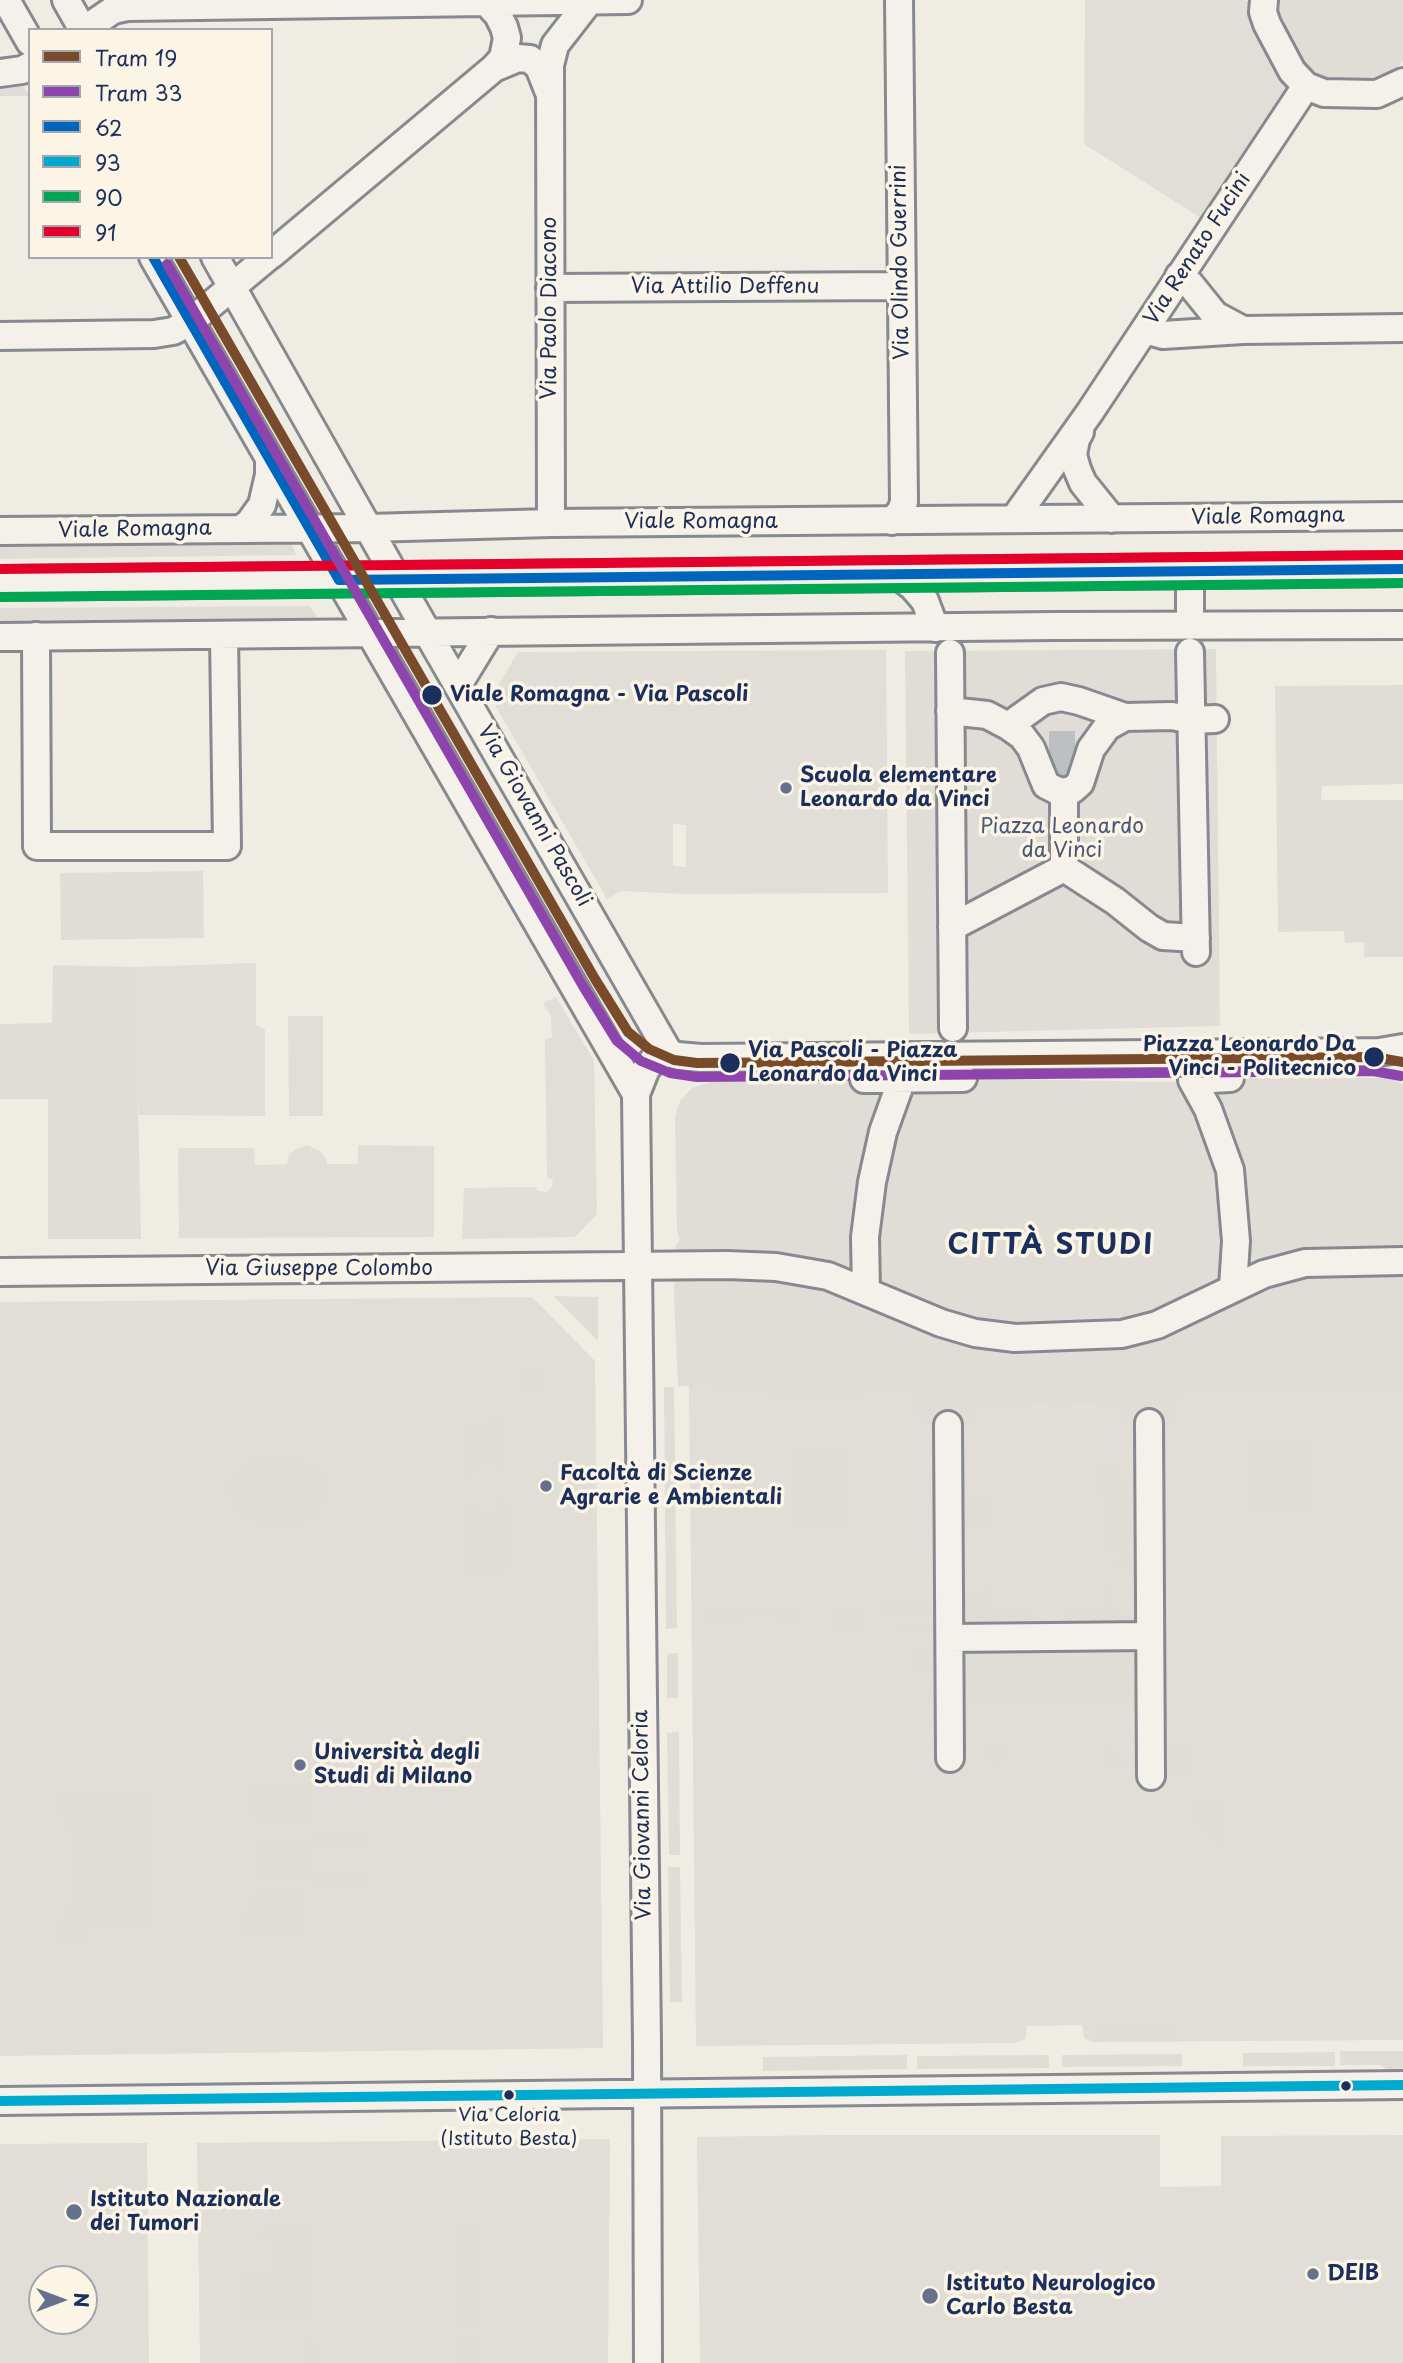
<!DOCTYPE html>
<meta charset="utf-8">
<style>
body{margin:0}
#map{position:relative;width:1403px;height:2363px;overflow:hidden;background:#efece4;font-family:"Playpen Sans",sans-serif}
canvas{display:block}
.legend{position:absolute;left:28px;top:28px;width:245px;height:231px;box-sizing:border-box;background:#fcf5e5;border:2px solid #a2a6af;margin:0;padding:9px 12px;list-style:none;font-size:21px;color:#1b2f5e}
.legend li{display:flex;align-items:center;gap:14px;height:35px}
.legend b{width:35px;border:2px solid #a2a6af}
.north{position:absolute;left:28px;top:2265px;width:70px;height:70px;box-sizing:border-box;background:#fcf5e5;border:2px solid #a2a6af;border-radius:50%;rotate:90deg;font-size:19px;font-weight:700;line-height:28px;text-align:center;color:#1b2f5e}
.north::after{content:'';display:block;margin:auto;width:24px;height:32px;background:#65718d;clip-path:polygon(50% 0,100% 100%,50% 72%,0 100%)}
</style>
<div id="map">
<canvas width="1403" height="2363"></canvas>
<ul class="legend">
<li><b style="height:9px;background:#7a4b2a"></b>Tram 19</li>
<li><b style="height:9px;background:#8e44ad"></b>Tram 33</li>
<li><b style="height:9px;background:#0065bd"></b>62</li>
<li><b style="height:9px;background:#00a9ce"></b>93</li>
<li><b style="height:9px;background:#00a651"></b>90</li>
<li><b style="height:9px;background:#e4002b"></b>91</li>
</ul>
<div class="north">N</div>
</div>
<script>
const g = document.querySelector('canvas').getContext('2d');
g.lineJoin = 'round';
function paint(path, color) { g.fillStyle = color; g.fill(path, 'evenodd'); }
const poly = rows => new Path2D(rows.map(r => 'M' + r).join(''));
function stroke(path, color, width, dash) { g.strokeStyle = color; g.lineWidth = width; g.lineCap = dash ? 'butt' : 'round'; g.setLineDash(dash || []); g.stroke(path); }
function write(font, color, halo, rows, align = 'center') {
  g.font = font + ' "Playpen Sans",sans-serif'; g.lineWidth = 7; g.setLineDash([]); g.textBaseline = 'middle'; g.strokeStyle = halo; g.fillStyle = color; for (const [text, x, y, turn = 0] of rows) {
    g.save(); g.translate(x, y); g.rotate((+turn || 0) * Math.PI / 180); g.textAlign = isNaN(turn) ? turn : align; if (halo) g.strokeText(text, 0, 0); g.fillText(text, 0, 0); g.restore();
  }
}
const built = poly([
 [1085,0,1244,0,1260,5,1294,86,1206,221,1084,144],
 [886,650,888,893,687,894,621,891,607,899,491,698,518,652],
 [673,824,686,825,686,867,673,866],
 [256,963,256,1025,265,1030,265,1116,139,1115,137,1092,135,967],
 [556,997,594,1061,597,1214,575,1237,462,1239,464,1188,536,1187,537,1191,547,1192,553,1185,552,1179,547,1178,545,1039,552,1038,551,1016,543,1003],
 [288,1016,323,1016,323,1116,289,1116],
 [307,1145,319,1150,326,1159,327,1164,358,1164,358,1145,434,1146,434,1237,179,1238,178,1148,254,1148,255,1165,287,1164,289,1155,294,1150],
 [532,1297,595,1361,603,2048,0,2056,0,1302],
 [1403,1382,1403,2040,1092,2042,1084,2038,1082,2025,1027,2026,1025,2039,1016,2043,696,2046,689,1386,909,1385,915,1392,915,1421,948,1425,980,1425,980,1408,988,1406,1017,1406,1017,1408,1108,1406,1117,1408,1118,1423,1173,1423,1180,1421,1181,1388],
 [825,2135,1160,2135,1160,2187,1221,2186,1221,2136,1403,2135,1403,2363,700,2363,697,2137],
 [610,2139,608,2363,200,2363,197,2143],
 [147,2143,149,2363,0,2363,0,2144],
 [42,2279,84,2279,84,2321,42,2321]
]);
const green = poly([
 [1279,0,1403,0,1403,60,1401,64,1382,78,1371,81,1320,81,1308,75,1279,24,1276,11],
 [0,85,23,86,30,96,0,96],
 [291,541,296,555,0,559,0,543],
 [310,606,319,620,0,623,0,608],
 [1216,649,1220,1026,909,1034,905,651],
 [1403,685,1403,784,1322,786,1321,800,1403,800,1403,957,1364,957,1364,942,1345,943,1344,931,1278,932,1275,686],
 [203,871,204,938,61,940,60,873],
 [53,965,135,967,141,1239,48,1239,48,1099,0,1099,0,1024,52,1023],
 [963,1078,1164,1082,1230,1078,1387,1078,1396,1080,1403,1085,1403,1391,1385,1391,1384,1389,1330,1389,1329,1395,1229,1396,1228,1392,1181,1393,1180,1422,1173,1423,1117,1423,1117,1408,1108,1408,1108,1406,1017,1408,1016,1406,989,1406,980,1408,980,1425,918,1425,918,1421,915,1421,915,1394,867,1394,867,1399,766,1400,766,1392,711,1392,710,1386,678,1386,674,1295,676,1245,680,1240,677,1231,675,1117,680,1101,692,1088,718,1080],
 [554,1296,598,1297,598,1341,575,1318],
 [518,1367,543,1369,546,1389,518,1390],
 [664,1387,674,1387,677,1628,666,1629],
 [491,1416,507,1416,508,1474,496,1474,495,1467,477,1467,473,1478,462,1478,460,1421,490,1421],
 [1251,1441,1313,1441,1313,1515,1251,1515],
 [792,1446,846,1446,847,1530,792,1530],
 [271,1454,289,1454,307,1460,323,1471,331,1493,318,1515,302,1524,286,1527,269,1527,252,1523,233,1509,225,1489,236,1469,255,1457],
 [1120,1467,1120,1480,1130,1479,1130,1473,1144,1472,1144,1550,1107,1551,1107,1523,1100,1522,1100,1492,1096,1492,1096,1468],
 [955,1491,971,1491,972,1494,995,1494,995,1520,990,1521,990,1587,995,1587,995,1610,1036,1610,1037,1631,956,1632,956,1555,970,1555,970,1591,986,1590,986,1527,970,1527,970,1547,956,1547],
 [502,1497,508,1498,510,1573,461,1573,461,1502,476,1501,477,1508,497,1509,497,1501],
 [1118,1555,1144,1555,1144,1583,1131,1583,1131,1568,1118,1568],
 [1115,1560,1115,1614,1131,1615,1131,1597,1144,1597,1144,1630,1065,1631,1064,1610,1106,1609,1106,1586,1110,1586,1110,1561],
 [876,1600,939,1600,939,1616,876,1616],
 [724,1605,800,1606,800,1624,792,1624,791,1621,766,1619,742,1620,742,1623,702,1623,702,1608,722,1608,724,1621],
 [830,1605,863,1605,863,1634,830,1634],
 [896,1623,939,1623,939,1636,896,1636],
 [1144,1641,1144,1705,1133,1705,1133,1703,969,1704,968,1706,956,1706,956,1642],
 [910,1644,944,1644,944,1674,910,1674],
 [678,1653,678,1698,667,1698,667,1654],
 [679,1732,680,1855,669,1855,667,1733],
 '984 1755a12 12 0 1 1 24 0a12 12 0 1 1-24 0Z',
 [1168,1745,1193,1745,1193,1756,1189,1757,1189,1779,1172,1780,1163,1776,1158,1758,1168,1758],
 [1106,1747,1110,1747,1126,1758,1126,1766,1101,1766,1101,1751],
 [246,1782,311,1782,311,1828,260,1828,246,1812],
 [149,1791,149,1930,89,1929,89,1947,55,1948,55,1928,66,1912,73,1882,73,1848,66,1828,57,1814,56,1792],
 [1189,1802,1222,1802,1222,1848,1217,1846,1190,1814,1187,1806],
 [369,1831,370,1851,315,1852,315,1832],
 [259,1840,310,1841,310,1884,259,1884],
 [668,1867,680,1867,682,2002,670,2002],
 [369,1870,369,1890,314,1890,314,1871],
 [258,1891,306,1891,306,1936,243,1936,243,1912],
 [1180,2027,1180,2041,1092,2042,1092,2028],
 [1340,2051,1403,2051,1403,2068,1389,2071,1380,2065,1340,2065],
 [1335,2052,1335,2066,1243,2066,1243,2053],
 [1182,2054,1182,2066,1062,2067,1062,2055],
 [907,2055,907,2069,763,2071,763,2057],
 [1049,2055,1049,2068,917,2069,917,2056],
 [458,2223,479,2223,480,2328,459,2328],
 [258,2227,315,2227,316,2323,241,2323,241,2275,269,2274,269,2240,258,2240],
 [459,2335,480,2335,480,2363,459,2363],
 [316,2338,317,2363,300,2363,300,2339]
]);
const water = poly([
 [1049,731,1075,731,1075,776,1049,776]
]);
const minor = poly([
 [6,0,30,42],
 [66,0,83,30],
 [1264,0,1263,12,1267,24,1292,71,1306,86,1324,93,1377,94,1403,82],
 [84,30,113,10,127,7,628,0],
 [494,68,518,58,530,59,539,67,548,90],
 [0,73,22,70,30,66],
 [271,255,494,68,503,58,507,38,504,27,498,15,486,2],
 [153,257,636,1094],
 [215,257,427,632,669,1053],
 [1179,276,1190,284,1215,315,1243,330],
 [550,288,900,286],
 [1145,330,1163,335,1243,330,1403,328],
 [0,336,154,334,173,331,190,322,268,257],
 [1080,432,1076,439,1073,455,1077,469,1083,483,1112,519],
 [1014,519,1090,412,1306,86],
 [892,521,901,511,904,502,899,0],
 [551,523,550,65,555,45,590,0],
 [241,529,249,523,262,505,269,475,269,458],
 [0,531,368,528,551,523,1403,516],
 [896,574,913,587,925,601,935,628],
 [1190,626,1190,571],
 [36,636,37,846,227,846,224,635],
 [0,637,1054,626,1403,625],
 [1190,652,1196,952],
 [950,653,953,1028],
 [458,685,491,631],
 [950,711,987,715,1008,726,1022,736,1031,748,1046,785,1060,792,1072,790,1080,783,1091,749,1107,727,1125,717,1172,716,1192,720,1215,719],
 [1008,726,1043,701,1061,697,1079,701,1125,717],
 [1064,868,1064,792],
 [952,927,1064,868,1115,901,1149,928,1163,936,1196,938],
 [1230,1078,1192,1080,1208,1109,1230,1170,1236,1241,1233,1287],
 [864,1079,963,1078],
 [0,1272,727,1265,776,1267,828,1276,941,1323,975,1333,1015,1338,1122,1334,1157,1325,1264,1274,1305,1263,1403,1261],
 [866,1291,865,1237,872,1182,883,1132,902,1079],
 [1149,1423,1151,1776],
 [948,1425,950,1758],
 [950,1638,1150,1636],
 [0,2101,1403,2085],
 [648,2363,647,2043,636,1094,646,1069,655,1058,669,1053,678,1056,701,1058,1379,1052,1403,1048]
]);
const major = poly([
 [0,583,1403,569]
]);
const bus1 = poly([
 [153,257,339,580,1403,569]
]);
const bus2 = poly([
 [0,2101,1403,2085]
]);
const bus3 = poly([
 [0,597,1403,583]
]);
const bus4 = poly([
 [0,569,1403,555]
]);
const tram1 = poly([
 [179,257,595,979,628,1032,649,1049,674,1060,697,1063,1374,1057,1403,1062]
]);
const tram2 = poly([
 [167,264,583,986,617,1041,641,1061,670,1073,697,1077,1373,1071,1401,1076]
]);
const markers = [
 [432,695,11,"#1b2f5e"],
 [786,788,7,"#65718d"],
 [1374,1057,11,"#1b2f5e"],
 [730,1063,11,"#1b2f5e"],
 [546,1486,7,"#65718d"],
 [300,1765,7,"#65718d"],
 [1346,2086,6,"#1b2f5e"],
 [509,2095,6,"#1b2f5e"],
 [74,2212,9,"#65718d"],
 [1313,2274,7,"#65718d"],
 [930,2296,9,"#65718d"]
];
const busNames = [
 ["Via Celoria",509,2116],
 ["(Istituto Besta)",509,2140]
];
const streetNames = [
 ["Via Renato Fucini",1198,249,-57],
 ["Via Olindo Guerrini",901,262,-91],
 ["Via Attilio Deffenu",725,287],
 ["Via Paolo Diacono",550,308,-90],
 ["Viale Romagna",1268,517,-1],
 ["Viale Romagna",701,522],
 ["Viale Romagna",135,530,-1],
 ["Via Giovanni Pascoli",534,816,60],
 ["Via Giuseppe Colombo",319,1269],
 ["Via Giovanni Celoria",643,1815,-91]
];
const stopNames = [
 ["Viale Romagna - Via Pascoli",450,695],
 ["Piazza Leonardo Da",1356,1045,"right"],
 ["Vinci - Politecnico",1356,1069,"right"],
 ["Via Pascoli - Piazza",748,1051],
 ["Leonardo da Vinci",748,1075]
];
const poiNames = [
 ["Scuola elementare",800,776],
 ["Leonardo da Vinci",800,800],
 ["Facoltà di Scienze",560,1474],
 ["Agrarie e Ambientali",560,1498],
 ["Università degli",314,1753],
 ["Studi di Milano",314,1777],
 ["Istituto Nazionale",90,2200],
 ["dei Tumori",90,2224],
 ["DEIB",1327,2274],
 ["Istituto Neurologico",946,2284],
 ["Carlo Besta",946,2308]
];
const parkNames = [
 ["Piazza Leonardo",1062,827],
 ["da Vinci",1062,851]
];
const districtNames = [
 ["CITTÀ STUDI",1051,1246]
];
paint(built, '#e0ded7');
paint(green, '#e0ddd7');
paint(water, '#bebfc2');
stroke(minor, '#86898e', 32);
stroke(major, '#86898e', 38);
stroke(minor, '#f4f1eb', 26);
stroke(major, '#f4f1eb', 33);
stroke(bus1, '#0065bd', 10);
stroke(bus2, '#00a9ce', 10);
stroke(bus3, '#00a651', 10);
stroke(bus4, '#e4002b', 10);
stroke(tram1, '#7a4b2a', 10);
stroke(tram2, '#8e44ad', 10);
for (const [x, y, r, color] of markers) { const dot = new Path2D(); dot.arc(x, y, r, 0, 2 * Math.PI); g.fillStyle = color; g.fill(dot); stroke(dot, '#fcf5e5', 2.5); }
write('19px', '#1b2f5e', '#fcf5e5', busNames);
write('21px', '#1b2f5e', '#fcf5e5', streetNames);
write('bold 21px', '#1b2f5e', '#fcf5e5', stopNames, 'left');
write('bold 21px', '#1b2f5e', '#fcf5e5', poiNames, 'left');
write('21px', '#49587a', '#fcf5e5', parkNames);
g.letterSpacing = '2px';
write('bold 28px', '#1b2f5e', '#fcf5e5', districtNames);
g.letterSpacing = '0px';
</script>
